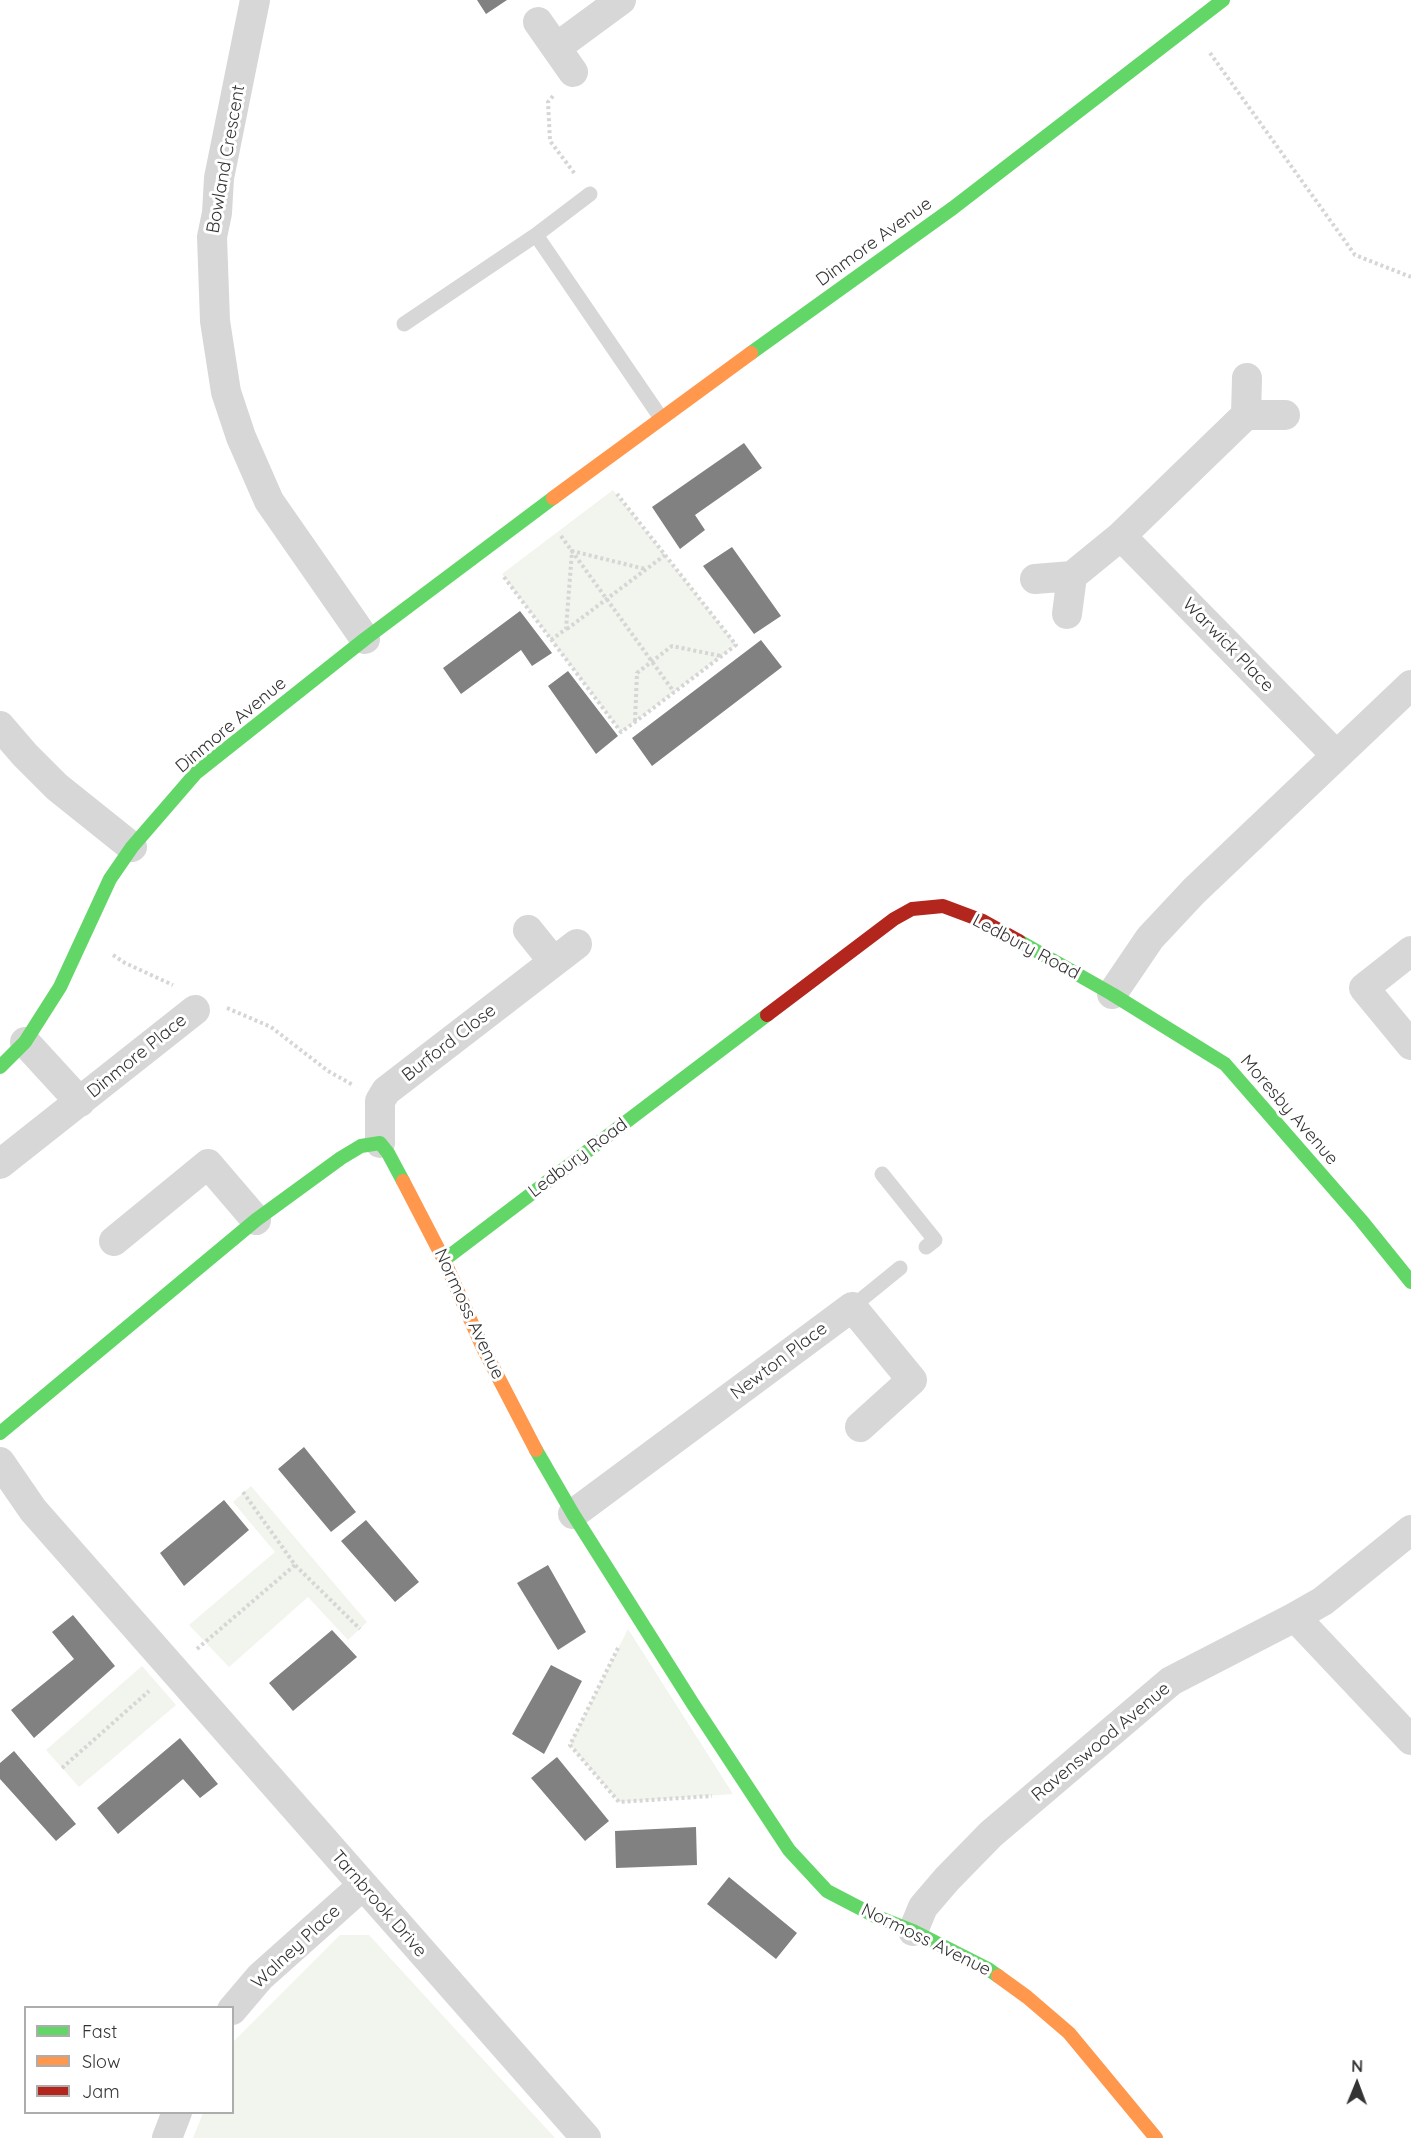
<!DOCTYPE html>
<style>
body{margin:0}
#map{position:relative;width:1411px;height:2138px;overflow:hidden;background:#fff;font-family:Quicksand,sans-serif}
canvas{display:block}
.legend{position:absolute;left:24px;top:2006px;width:210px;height:108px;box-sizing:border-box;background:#fff;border:2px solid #adadad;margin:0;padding:8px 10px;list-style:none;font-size:18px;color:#333}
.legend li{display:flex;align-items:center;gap:12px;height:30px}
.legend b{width:30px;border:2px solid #adadad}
.north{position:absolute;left:1327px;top:2054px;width:60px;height:60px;-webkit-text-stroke:4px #fff;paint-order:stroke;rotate:1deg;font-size:16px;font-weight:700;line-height:24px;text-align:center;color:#333}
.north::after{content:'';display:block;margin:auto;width:21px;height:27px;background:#333;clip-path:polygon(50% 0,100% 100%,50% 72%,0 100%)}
</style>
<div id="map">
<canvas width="1411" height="2138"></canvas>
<ul class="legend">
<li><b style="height:8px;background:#63d668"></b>Fast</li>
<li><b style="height:8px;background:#ff974d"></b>Slow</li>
<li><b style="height:8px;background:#b3261e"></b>Jam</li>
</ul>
<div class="north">N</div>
</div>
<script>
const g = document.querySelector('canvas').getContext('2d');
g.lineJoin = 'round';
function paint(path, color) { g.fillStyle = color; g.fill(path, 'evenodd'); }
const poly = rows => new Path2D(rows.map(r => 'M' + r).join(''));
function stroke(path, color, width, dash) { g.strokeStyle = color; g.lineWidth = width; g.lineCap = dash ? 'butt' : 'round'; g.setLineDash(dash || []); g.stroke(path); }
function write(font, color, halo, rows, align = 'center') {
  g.font = font + ' Quicksand,sans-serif'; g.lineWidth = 6; g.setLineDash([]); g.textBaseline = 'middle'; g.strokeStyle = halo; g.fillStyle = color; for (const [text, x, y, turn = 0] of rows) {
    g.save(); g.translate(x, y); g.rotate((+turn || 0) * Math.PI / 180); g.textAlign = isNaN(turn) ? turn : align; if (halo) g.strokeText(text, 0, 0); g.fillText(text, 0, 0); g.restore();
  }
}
const green = poly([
 [613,490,736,645,621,732,502,574],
 [251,1486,367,1622,348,1640,308,1597,229,1667,189,1625,275,1552,233,1502],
 [628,1629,733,1794,619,1802,570,1745],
 [142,1666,176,1705,79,1787,46,1750],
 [340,1935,369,1935,555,2138,193,2138,203,2113,232,2112,233,2042]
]);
const building = poly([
 [477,0,507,0,486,14],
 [744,443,762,468,695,515,705,530,680,549,652,507],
 [732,547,781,616,754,634,703,566],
 [520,611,552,653,532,666,521,650,461,694,443,668],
 [761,640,782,667,652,766,632,738],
 [568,671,618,736,596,754,548,686],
 [304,1447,356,1512,331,1532,278,1469],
 [224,1500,249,1530,184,1586,160,1553],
 [366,1520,419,1582,395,1602,341,1541],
 [548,1565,586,1632,558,1650,517,1583],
 [73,1615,115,1666,34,1738,11,1710,74,1659,52,1632],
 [332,1630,357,1657,293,1711,269,1683],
 [551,1665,582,1681,544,1754,512,1734],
 [180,1738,218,1784,200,1798,183,1779,118,1834,97,1808],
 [14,1751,76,1824,56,1841,0,1779,0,1763],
 [557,1757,609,1821,585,1841,531,1778],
 [696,1827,697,1865,616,1868,615,1831],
 [729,1877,797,1933,776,1959,707,1904]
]);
const path = poly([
 [1210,53,1355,255,1411,277],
 [553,96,548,102,550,141,575,174],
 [561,536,674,692],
 [504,577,621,732,635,722,736,645,617,494],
 [567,629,665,555],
 [551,640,566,629,572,551,645,569],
 [635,721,637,673,672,646,721,656],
 [113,955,125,963,173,985],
 [227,1008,271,1027,328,1071,353,1085],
 [243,1492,295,1565,360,1629],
 [618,1648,570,1745,619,1802,712,1796],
 [197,1649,295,1565],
 [62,1768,149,1691]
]);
const lane = poly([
 [590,194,536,235,661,418],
 [404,324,536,235],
 [882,1174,935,1240,926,1247],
 [852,1307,900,1268]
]);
const street = poly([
 [255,0,219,178,217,213,212,237,215,321,226,392,241,437,269,501,365,639],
 [538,22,573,72],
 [557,47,621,0],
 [1246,415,1285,415],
 [1121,536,1336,755],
 [1035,579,1072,576],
 [1067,614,1072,576,1121,536,1246,415,1247,378],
 [0,726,25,755,57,787,132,847],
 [528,930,553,961],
 [1411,951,1364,988,1411,1045],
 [1112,994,1150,938,1194,891,1411,685],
 [25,1042,80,1102],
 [380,1143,380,1101,386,1091,577,944],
 [0,1164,195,1010],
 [114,1241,208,1164,256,1220],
 [0,1462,33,1510,586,2138],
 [573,1514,852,1307,912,1380,860,1427],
 [1295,1617,1411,1740],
 [913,1931,923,1907,947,1879,991,1834,1171,1681,1295,1617,1323,1601,1411,1530],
 [232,2010,260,1977,362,1886],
 [167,2138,177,2112]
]);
const fast = poly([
 [751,353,953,208,1223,0],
 [1019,941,1112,994,1225,1064,1361,1220,1411,1282],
 [0,1067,25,1042,60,987,110,879,132,847,196,773,365,639,553,498],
 [444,1260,767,1015],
 [0,1433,256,1220,341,1158,361,1146,380,1143,388,1153,403,1181],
 [536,1450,573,1514,693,1704,789,1850,827,1891,875,1916,913,1931,988,1969,998,1976]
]);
const slow = poly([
 [553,498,751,353],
 [403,1181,444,1260,482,1346,536,1450],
 [998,1976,1027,1997,1069,2033,1156,2138]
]);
const jam = poly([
 [767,1015,894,919,912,909,943,906,983,921,1019,941]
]);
const streetNames = [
 ["Bowland Crescent",226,159,-80],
 ["Dinmore Avenue",874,242,-36],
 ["Warwick Place",1228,645,46],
 ["Dinmore Avenue",231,725,-40],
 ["Ledbury Road",1026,947,28],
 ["Burford Close",449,1043,-38],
 ["Dinmore Place",137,1056,-39],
 ["Moresby Avenue",1289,1110,49],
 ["Ledbury Road",578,1158,-37],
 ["Normoss Avenue",469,1314,65],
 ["Newton Place",779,1361,-37],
 ["Ravenswood Avenue",1101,1742,-40],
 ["Tarnbrook Drive",379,1904,49],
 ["Normoss Avenue",926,1940,26],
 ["Walney Place",296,1947,-43]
];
paint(green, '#f1f5ed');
paint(building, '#818181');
stroke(path, '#d6d6d6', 4, [3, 3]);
stroke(lane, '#d7d7d7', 15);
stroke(street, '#d7d7d7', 30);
stroke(fast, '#63d668', 14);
stroke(slow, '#ff974d', 14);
stroke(jam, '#b3261e', 14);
write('18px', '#333', '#fff', streetNames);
</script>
